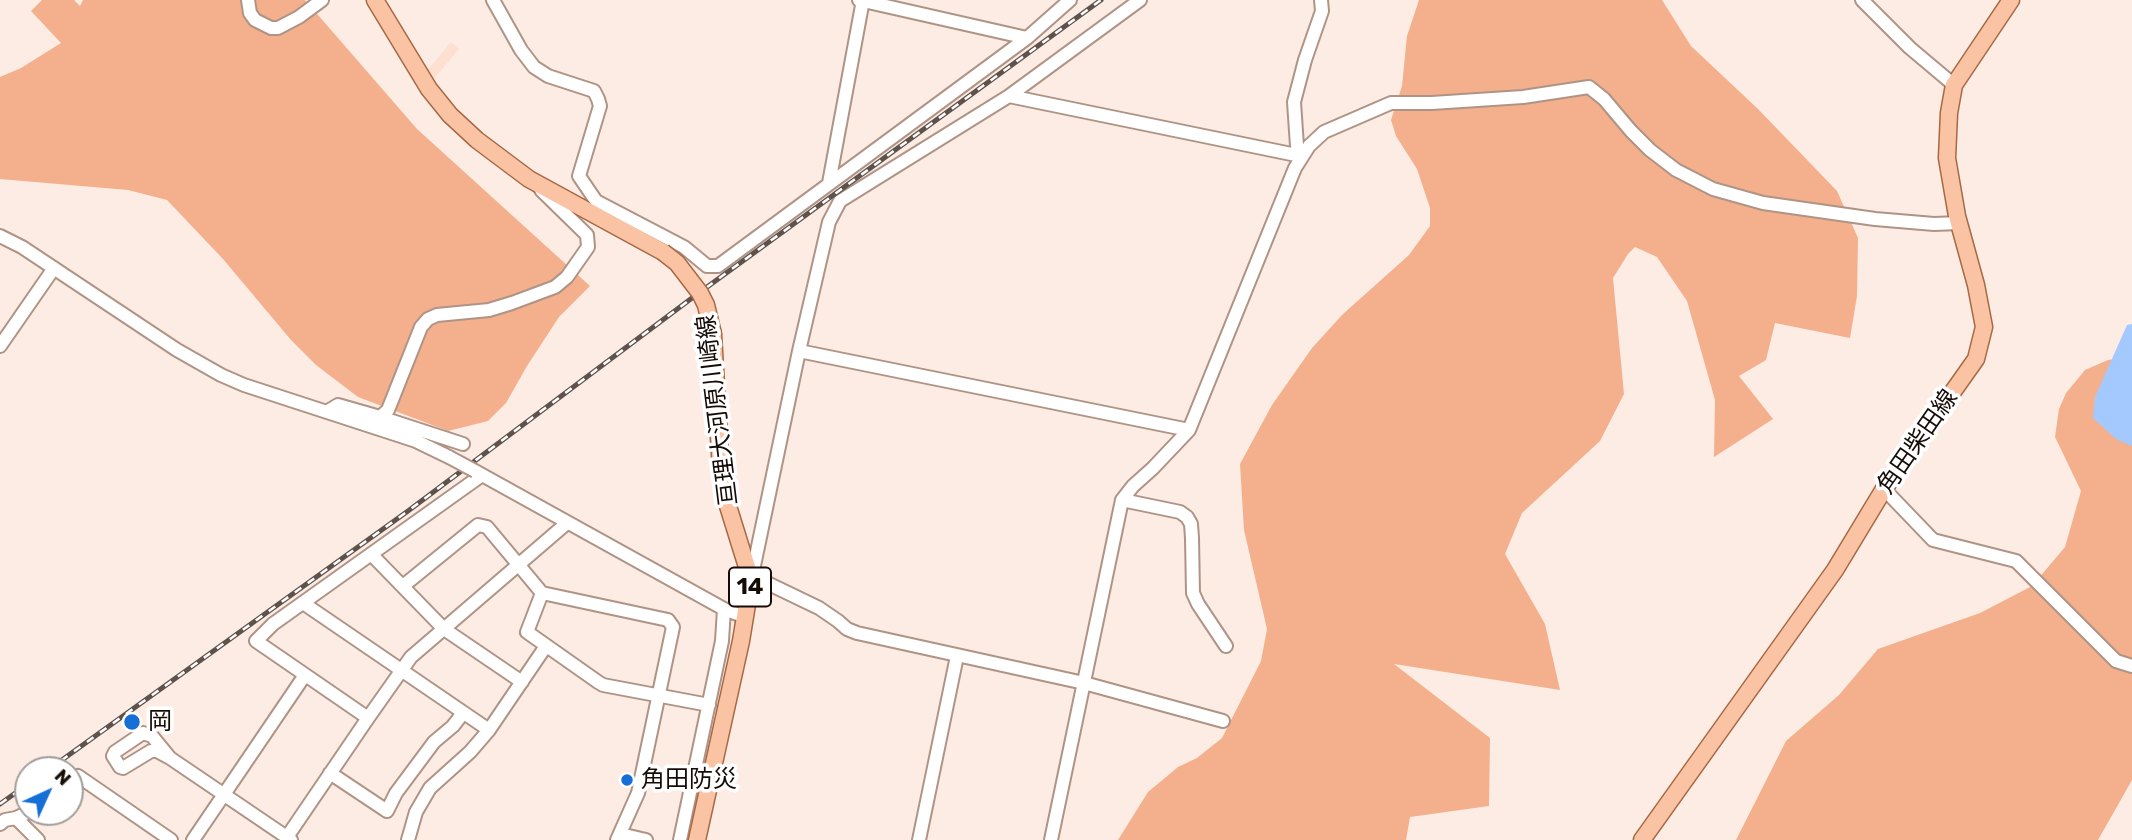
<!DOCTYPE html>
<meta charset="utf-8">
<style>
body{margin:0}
#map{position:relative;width:2132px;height:840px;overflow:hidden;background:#fdece3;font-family:Rubik,sans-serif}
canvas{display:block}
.north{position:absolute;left:14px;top:756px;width:70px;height:70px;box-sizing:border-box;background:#fff;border:2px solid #a19e9c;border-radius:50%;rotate:45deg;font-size:19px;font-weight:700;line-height:28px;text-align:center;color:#150c07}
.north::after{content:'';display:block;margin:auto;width:24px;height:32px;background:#166ed7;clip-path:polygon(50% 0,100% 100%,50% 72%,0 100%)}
</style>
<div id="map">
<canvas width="2132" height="840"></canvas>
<div class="north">N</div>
</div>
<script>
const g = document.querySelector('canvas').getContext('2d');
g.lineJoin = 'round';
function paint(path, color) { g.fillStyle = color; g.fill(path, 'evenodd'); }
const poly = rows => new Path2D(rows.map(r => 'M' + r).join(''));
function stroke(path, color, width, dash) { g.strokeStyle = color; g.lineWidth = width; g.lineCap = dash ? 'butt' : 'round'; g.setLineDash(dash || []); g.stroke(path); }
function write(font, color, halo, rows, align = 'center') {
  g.font = font + ' Rubik,"Noto Sans JP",sans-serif'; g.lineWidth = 7; g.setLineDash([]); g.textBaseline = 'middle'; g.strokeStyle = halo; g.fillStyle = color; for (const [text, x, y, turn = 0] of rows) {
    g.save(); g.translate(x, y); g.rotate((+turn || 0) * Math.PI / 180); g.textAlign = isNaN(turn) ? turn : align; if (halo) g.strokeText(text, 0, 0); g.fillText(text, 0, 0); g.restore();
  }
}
const built = poly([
 [451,42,459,49,434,79,425,73]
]);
const green = poly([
 [42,0,74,0,80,6,83,0,305,0,417,129,590,286,559,317,527,366,506,403,488,421,448,431,358,397,316,365,291,340,223,259,167,200,128,190,0,179,0,77,21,68,61,43,31,11],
 [1419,0,1662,0,1691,46,1758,109,1837,191,1858,238,1857,296,1850,338,1775,323,1766,360,1739,376,1773,419,1714,457,1715,400,1687,301,1657,257,1635,247,1628,254,1613,278,1624,394,1600,441,1522,513,1505,554,1545,624,1560,690,1394,664,1490,738,1489,806,1410,817,1406,840,1118,840,1148,792,1178,767,1197,758,1222,738,1261,661,1267,629,1244,530,1240,464,1272,405,1312,348,1343,314,1409,255,1430,226,1430,208,1417,169,1396,136,1391,120,1402,86,1407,36],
 [2132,356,2132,780,2098,840,1736,840,1786,741,1839,695,1878,649,1980,613,2032,586,2065,547,2081,491,2055,437,2059,409,2066,393,2085,370,2108,360]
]);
const water = poly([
 [2132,324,2132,446,2116,439,2093,418,2095,397,2127,325]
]);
const minor = poly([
 [248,0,250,13,255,20,271,28,278,28,299,17,322,0],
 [493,0,521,50,534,67,548,76,594,91,598,99,600,106,579,176,596,201,684,247,707,266,718,266,1027,38,1070,0],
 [859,0,1027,38],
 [1140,0,1009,96,840,201,829,222,799,351,751,580,765,582,819,608,838,621,847,629,857,633,1084,683,1223,721],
 [1862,0,1910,48,1954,85],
 [1009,96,1301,156],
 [1301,156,1297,146,1294,102,1305,60,1322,11,1321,0],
 [829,183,863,0],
 [0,236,22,247,177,350,221,375,244,385,416,441,449,457],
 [0,346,54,268],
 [799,351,1189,430],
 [328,411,338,405,380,417,388,410,421,327,428,319,437,315,489,310,512,303,555,287,567,277,588,247,587,235,541,190],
 [380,417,463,444],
 [475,471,724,609,745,617],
 [1884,489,1933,540,2016,561,2116,661,2132,666],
 [1122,500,1180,512,1187,517,1191,524,1192,538,1193,593,1198,604,1226,646],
 [371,554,444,629,522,682],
 [403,586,478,525,487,527,542,593,668,620,673,627,638,793,617,840],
 [542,593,527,632,598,682,603,685,709,705],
 [303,603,489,730],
 [368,718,256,641,273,624,482,475],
 [170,758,152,736,143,733,115,752,113,756,120,767,123,768,151,751,157,751,170,758,291,840],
 [330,773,387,811,396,793,434,742,453,726,463,713],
 [70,781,78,776,171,840],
 [29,812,16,818,38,840],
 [0,824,5,820,16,818],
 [620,834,646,840],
 [287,837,368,718,411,657,567,523],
 [193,840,305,675],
 [408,840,416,812,430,788,470,752,489,730,546,646],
 [680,840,722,641,724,609],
 [919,840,957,656],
 [1051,840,1122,500,1133,486,1153,468,1189,430,1295,168,1309,146,1324,132,1391,103,1432,103,1523,97,1589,87,1604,99,1631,131,1650,150,1676,170,1713,189,1763,203,1875,219,1934,224,1960,223]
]);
const major = poly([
 [375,0,429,89,450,115,477,140,529,179,663,252],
 [697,840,741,641,751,580,728,506,721,471,713,334],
 [1642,840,1835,570,1884,489,1976,359,1984,327,1976,285,1957,216,1947,158,1949,113,1954,85,2011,0]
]);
const rail = poly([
 [48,770,408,511,692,298,1101,0],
 [0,804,28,784]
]);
const minorBridge = poly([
 [449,457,475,471]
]);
const majorBridge = poly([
 [663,252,677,263,700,293,706,305,713,334]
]);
const markers = [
 [132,722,9,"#166ed7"],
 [627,780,7,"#166ed7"]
];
const shields = [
 [750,587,42]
];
const shieldNames = [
 ["14",750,587]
];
const streetNames = [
 ["亘理大河原川崎線",718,410,-97],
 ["角田柴田線",1918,442,-55]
];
const poiNames = [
 ["岡",148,722],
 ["角田防災",641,780]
];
paint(built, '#fde0d1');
paint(green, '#f4b08c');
paint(water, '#a3c9ff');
stroke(minor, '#af9486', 16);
stroke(major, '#a76945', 19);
stroke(minor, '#fff', 12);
stroke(major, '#fac3a4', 16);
stroke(rail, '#5e524c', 5);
stroke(rail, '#fff', 2.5, [8]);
stroke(minorBridge, '#af9486', 16, []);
stroke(majorBridge, '#a76945', 19, []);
stroke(minorBridge, '#fff', 12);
stroke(majorBridge, '#fac3a4', 16);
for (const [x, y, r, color] of markers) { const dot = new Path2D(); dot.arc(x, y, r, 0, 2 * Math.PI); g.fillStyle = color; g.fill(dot); stroke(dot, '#fff', 2.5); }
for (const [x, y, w] of shields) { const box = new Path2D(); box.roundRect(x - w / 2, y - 19.5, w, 39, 5); g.fillStyle = '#fff'; g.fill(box); stroke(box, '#150c07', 2); }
write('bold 23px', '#150c07', null, shieldNames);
write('24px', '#150c07', '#fff', streetNames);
write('24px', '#150c07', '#fff', poiNames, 'left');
</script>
